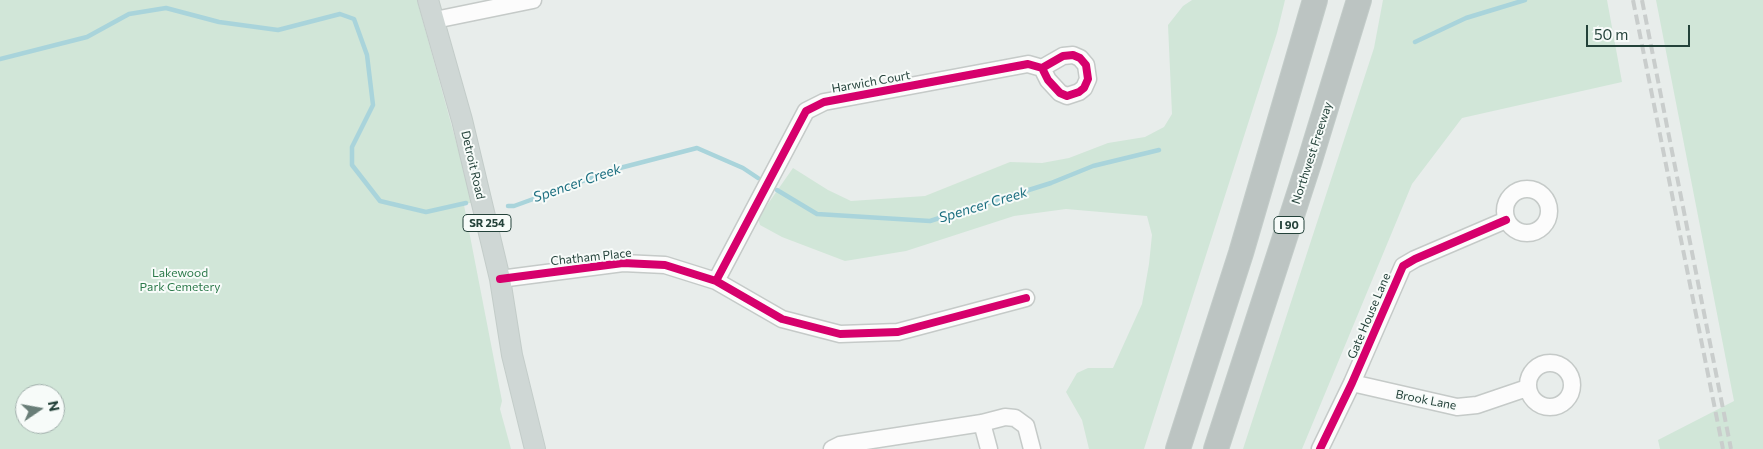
<!DOCTYPE html>
<style>
body{margin:0}
#map{position:relative;width:1763px;height:449px;overflow:hidden;background:#e8edeb;font-family:Commissioner,sans-serif}
canvas{display:block}
.north{position:absolute;left:15px;top:384px;width:50px;height:50px;box-sizing:border-box;background:#f7fbf9;border:1px solid #a3b1ad;border-radius:50%;rotate:78deg;font-size:14px;font-weight:700;line-height:20px;text-align:center;color:#24423a}
.north::after{content:'';display:block;margin:auto;width:18px;height:22px;background:#697e78;clip-path:polygon(50% 0,100% 100%,50% 72%,0 100%)}
.scale{position:absolute;left:1586px;top:25px;width:104px;height:22px;box-sizing:border-box;border:2px solid #24423a;border-top:0;padding-left:6px;font-size:15px;line-height:18px;white-space:nowrap;color:#24423a;-webkit-text-stroke:4px #f7fbf9;paint-order:stroke}
</style>
<div id="map">
<canvas width="1763" height="449"></canvas>
<div class="north">N</div>
<div class="scale">50 m</div>
</div>
<script>
const g = document.querySelector('canvas').getContext('2d');
g.lineJoin = 'round';
function paint(path, color) { g.fillStyle = color; g.fill(path, 'evenodd'); }
const poly = rows => new Path2D(rows.map(r => 'M' + r).join(''));
function stroke(path, color, width, dash) { g.strokeStyle = color; g.lineWidth = width; g.lineCap = dash ? 'butt' : 'round'; g.setLineDash(dash || []); g.stroke(path); }
function write(font, color, halo, rows, align = 'center') {
  g.font = font + ' Commissioner,sans-serif'; g.lineWidth = 4; g.setLineDash([]); g.textBaseline = 'middle'; g.strokeStyle = halo; g.fillStyle = color; for (const [text, x, y, turn = 0] of rows) {
    g.save(); g.translate(x, y); g.rotate((+turn || 0) * Math.PI / 180); g.textAlign = isNaN(turn) ? turn : align; if (halo) g.strokeText(text, 0, 0); g.fillText(text, 0, 0); g.restore();
  }
}
const green = poly([
 [0,0,417,0,473,203,466,203,441,209,464,205,502,401,500,409,511,449,0,449],
 [25,394,55,394,55,424,25,424],
 [1192,0,1285,0,1277,33,1144,449,1089,449,1082,420,1066,392,1077,373,1088,368,1113,368,1142,304,1149,264,1152,235,1147,216,1066,209,1014,216,906,251,845,261,782,237,760,225,758,218,793,168,828,190,851,201,925,196,1010,162,1042,163,1069,158,1108,143,1145,137,1164,127,1172,114,1168,25,1183,6],
 [1383,0,1607,0,1622,82,1462,118,1412,184,1302,449,1243,449,1374,48],
 [1656,0,1763,0,1763,449,1660,449,1658,440,1734,401]
]);
const stream = poly([
 [1415,42,1466,18,1525,0],
 [0,59,87,37,129,14,166,8,219,22,278,30,340,14,354,19,367,55,373,105,352,147,352,165,380,201,426,212,466,203],
 [777,190,817,214,930,221,1051,183,1093,166,1159,150],
 [508,206,514,206,616,169,697,148,743,168,758,178]
]);
const minor = poly([
 [435,20,533,0],
 '1505 211a22 22 0 1 1 44 0a22 22 0 1 1-44 0Z',
 [500,279,623,263,665,265,716,281,782,319,840,334,898,332,1026,298],
 [716,281,806,111,824,102,1028,64,1042,68,1048,80,1060,93,1067,96,1079,92,1084,88,1088,79,1086,65,1080,58,1073,55,1063,56,1042,68],
 '1528 385a22 22 0 1 1 44 0a22 22 0 1 1-44 0Z',
 [1352,383,1457,407,1477,405,1527,388],
 [982,423,989,449],
 [832,449,840,445,982,423,1005,417,1015,418,1026,426,1032,449],
 [1320,449,1352,383,1403,266,1415,259,1506,220]
]);
const major = poly([
 [428,0,462,120,500,279,512,355,535,449]
]);
const highway = poly([
 [1178,449,1241,253,1315,0],
 [1216,449,1310,160,1359,0]
]);
const rail = poly([
 [1633,0,1723,449],
 [1642,0,1731,449]
]);
const cycleway = poly([
 [500,279,623,263,665,265,716,281,782,319,840,334,898,332,1026,298],
 [716,281,806,111,824,102,1028,64,1042,68,1048,80,1060,93,1067,96,1079,92,1084,88,1088,79,1086,65,1080,58,1073,55,1063,56,1042,68],
 [1320,449,1352,383,1403,266,1415,259,1506,220]
]);
const shields = [
 [487,223,48],
 [1289,225,30]
];
const shieldNames = [
 ["SR 254",487,223],
 ["I 90",1289,225]
];
const streetNames = [
 ["Harwich Court",871,82,-10],
 ["Northwest Freeway",1312,153,-72],
 ["Detroit Road",473,165,77],
 ["Chatham Place",591,257,-6],
 ["Gate House Lane",1369,316,-67],
 ["Brook Lane",1426,400,11]
];
const parkNames = [
 ["Lakewood",180,273],
 ["Park Cemetery",180,287]
];
const waterNames = [
 ["Spencer Creek",577,183,-19],
 ["Spencer Creek",983,205,-17]
];
paint(green, '#d1e6d8');
stroke(stream, '#a9d4db', 4.5);
stroke(minor, '#c5cac8', 19);
stroke(major, '#c3ccc9', 22);
stroke(highway, '#c3ccc9', 26);
stroke(minor, '#fcfcfc', 16);
stroke(major, '#cfd7d5', 20);
stroke(highway, '#bcc4c2', 24);
stroke(rail, '#c9cdcc', 4, [10, 5]);
stroke(cycleway, '#d6006c', 8);
for (const [x, y, w] of shields) { const box = new Path2D(); box.roundRect(x - w / 2, y - 8.5, w, 17, 4); g.fillStyle = '#f7fbf9'; g.fill(box); stroke(box, '#24423a', 1); }
write('bold 11px', '#24423a', null, shieldNames);
write('12px', '#24423a', '#f7fbf9', streetNames);
write('12px', '#2d7a4b', '#f7fbf9', parkNames);
write('italic 14px', '#1c6f80', '#f7fbf9', waterNames);
</script>
